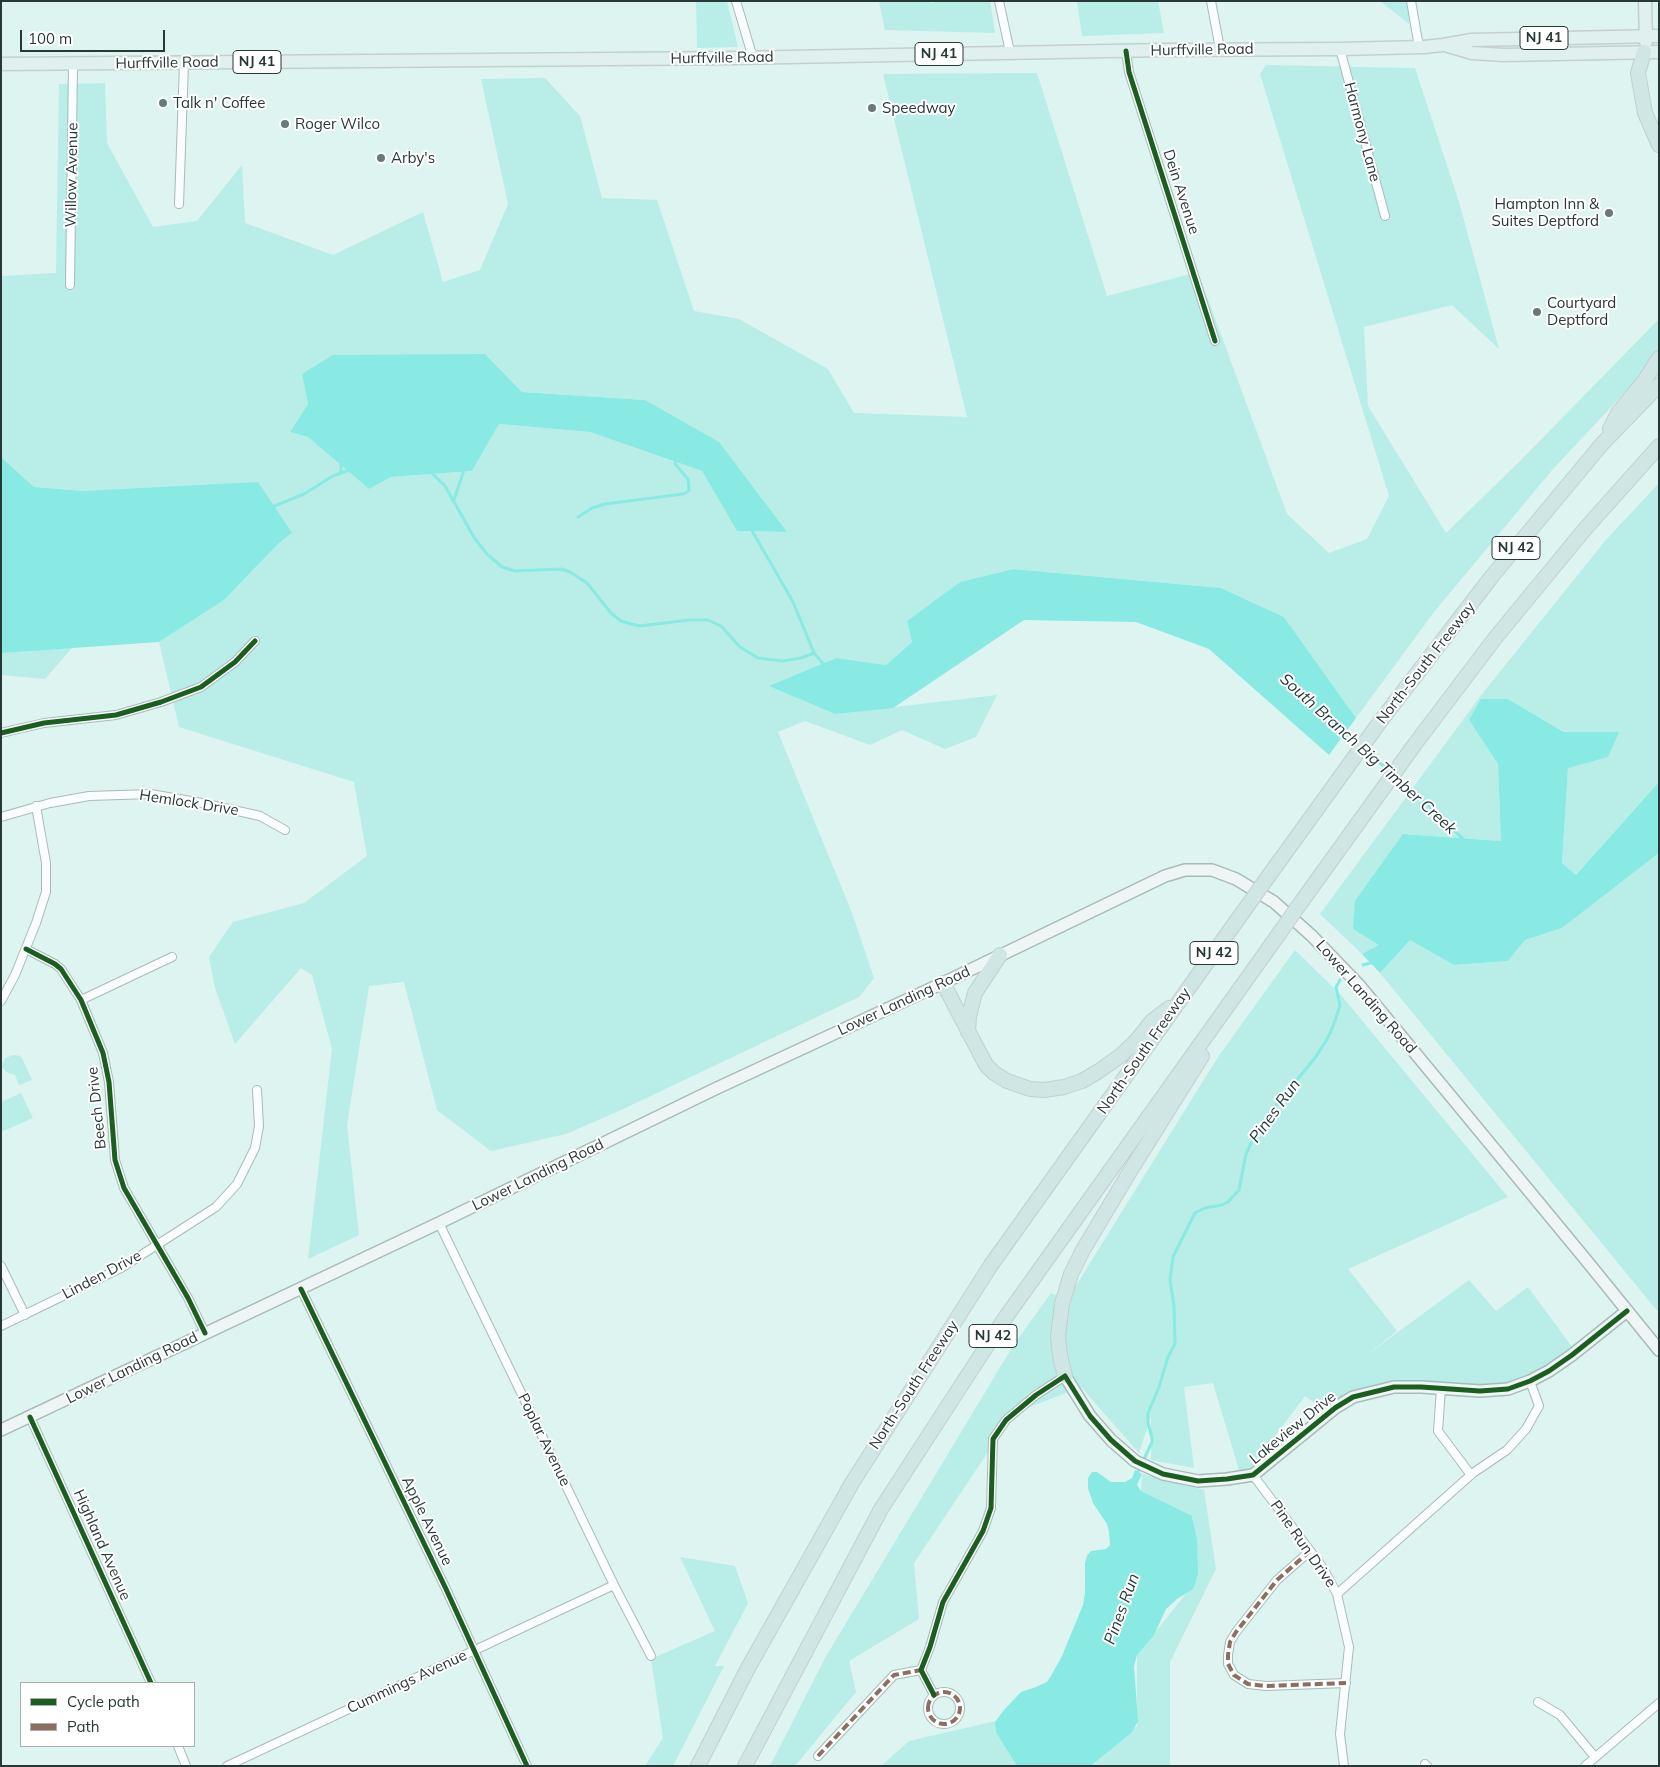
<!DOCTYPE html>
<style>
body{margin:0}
#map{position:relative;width:1660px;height:1767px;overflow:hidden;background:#ddf4f1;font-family:Mulish,sans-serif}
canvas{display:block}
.frame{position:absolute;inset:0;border:2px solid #283837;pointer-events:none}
.legend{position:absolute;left:20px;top:1682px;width:175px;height:65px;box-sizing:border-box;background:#fff;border:1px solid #a9afaf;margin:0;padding:6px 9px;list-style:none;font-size:15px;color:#283837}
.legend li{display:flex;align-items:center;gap:10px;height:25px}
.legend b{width:25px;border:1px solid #a9afaf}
.scale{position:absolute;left:20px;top:30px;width:145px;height:22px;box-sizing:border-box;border:2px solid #283837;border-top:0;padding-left:6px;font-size:15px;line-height:18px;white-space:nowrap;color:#283837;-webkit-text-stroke:4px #fff;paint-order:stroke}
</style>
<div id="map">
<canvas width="1660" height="1767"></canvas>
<div class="frame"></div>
<ul class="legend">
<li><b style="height:6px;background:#1b5e20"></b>Cycle path</li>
<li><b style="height:6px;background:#8d6e63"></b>Path</li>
</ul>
<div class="scale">100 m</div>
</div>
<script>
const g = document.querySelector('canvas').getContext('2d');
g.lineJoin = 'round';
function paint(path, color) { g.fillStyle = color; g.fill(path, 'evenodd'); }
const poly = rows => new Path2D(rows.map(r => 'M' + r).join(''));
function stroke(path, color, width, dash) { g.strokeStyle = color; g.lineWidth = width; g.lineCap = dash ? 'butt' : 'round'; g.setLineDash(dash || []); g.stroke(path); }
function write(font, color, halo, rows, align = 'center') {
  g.font = font + ' Mulish,sans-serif'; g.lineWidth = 4; g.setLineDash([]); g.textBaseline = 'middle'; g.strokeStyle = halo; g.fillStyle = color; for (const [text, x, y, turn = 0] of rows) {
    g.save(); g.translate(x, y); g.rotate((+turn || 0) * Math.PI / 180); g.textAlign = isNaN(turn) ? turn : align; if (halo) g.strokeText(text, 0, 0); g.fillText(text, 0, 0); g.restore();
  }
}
const green = poly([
 [696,1,727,1,738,47,697,48],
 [879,1,930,1,931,3,942,1,990,1,995,33,885,30],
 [1077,1,1158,1,1164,33,1082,36],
 [1380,1,1411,1,1409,24],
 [1266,65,1415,68,1459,202,1499,349,1452,305,1364,327,1368,406,1446,533,1521,460,1659,319,1659,356,1553,469,1434,612,1356,718,1284,617,1221,588,1013,569,960,582,907,621,912,642,886,665,836,658,770,686,835,714,997,695,976,737,945,749,902,730,870,745,805,721,778,732,852,913,874,978,859,997,619,1111,566,1134,491,1151,437,1110,404,982,369,986,347,1125,359,1235,308,1259,332,1049,312,975,301,968,235,1044,215,988,209,957,233,922,304,903,367,856,354,782,179,727,159,642,224,600,279,543,292,533,84,491,34,487,1,457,1,276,56,273,59,84,105,83,107,143,153,227,197,221,242,165,245,223,333,255,423,212,443,282,480,270,508,204,481,79,545,78,580,116,602,198,657,200,694,311,739,319,828,369,854,413,967,417,883,74,1037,73,1107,296,1198,272,1287,514,1329,553,1367,539,1389,496,1260,74],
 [485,354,522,392,645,400,786,532,737,531,702,471,590,432,499,424,472,471,391,477,369,489,308,437,290,432,308,404,302,374],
 [1659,483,1659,782,1576,875,1562,863,1568,767,1608,757,1508,699,1469,720,1498,764,1501,841,1403,834,1379,946,1362,954,1320,914,1482,694,1605,541],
 [73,647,45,679,1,675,1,653],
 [1659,853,1659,1313,1380,973,1410,940,1454,965,1508,961,1525,940,1562,928],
 [1295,950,1341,995,1508,1197,1348,1269,1397,1331,1364,1357,1469,1280,1496,1311,1528,1287,1572,1347,1572,1355,1508,1389,1394,1387,1326,1411,1305,1396,1242,1480,1213,1383,1184,1387,1194,1468,1151,1460,1151,1416,1139,1453,1081,1387,1014,1413,914,1563,919,1619,849,1661,856,1692,795,1766,770,1766,825,1658,1013,1346,1051,1293,1067,1300,1218,1057],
 [13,1055,20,1056,23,1060,32,1080,19,1085,15,1075,6,1072,2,1067,5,1058],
 [21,1093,33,1118,1,1132,1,1102],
 [1142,1474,1204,1490,1216,1569,1170,1662,1170,1766,1092,1766,1137,1726,1137,1655,1196,1581,1193,1518,1141,1491],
 [680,1557,735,1566,748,1603,715,1666,724,1666,673,1766,645,1766,663,1738,651,1659,715,1631],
 [996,1721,1023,1766,881,1766,909,1741]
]);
const water = poly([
 [485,354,522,392,645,400,719,442,787,532,737,531,702,471,590,432,499,424,472,471,391,477,369,489,308,437,290,432,308,404,302,374,333,355],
 [1,457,34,487,84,491,258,482,292,533,279,543,224,600,159,642,1,653],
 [1013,569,1221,588,1284,617,1356,718,1329,755,1209,649,1136,622,1024,620,893,708,835,714,769,686,836,658,886,665,912,642,907,621,960,582],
 [1481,699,1508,699,1564,732,1619,732,1608,757,1568,768,1562,863,1576,875,1659,782,1659,853,1562,928,1525,940,1508,961,1454,965,1410,940,1380,973,1362,954,1379,945,1353,929,1355,901,1403,834,1501,841,1498,764,1469,720],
 [1135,1470,1142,1474,1137,1485,1141,1491,1192,1516,1197,1540,1198,1573,1196,1581,1193,1589,1177,1599,1166,1609,1154,1635,1137,1655,1134,1666,1138,1721,1132,1732,1091,1766,1017,1766,996,1732,995,1722,1004,1710,1021,1692,1036,1687,1047,1682,1051,1676,1062,1656,1083,1605,1085,1593,1085,1563,1087,1556,1091,1551,1106,1549,1110,1545,1109,1532,1107,1524,1093,1503,1088,1488,1088,1478,1092,1472,1097,1472,1111,1482,1125,1482,1132,1478]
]);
const stream = poly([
 [430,471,445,486,475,539,487,554,502,567,515,571,561,569,570,572,587,583,611,613,621,621,631,624,640,626,689,620,708,620,721,626,740,647,758,658,783,661,801,658,814,653],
 [341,473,341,461],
 [454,500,465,467],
 [272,507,304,494,333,476,349,470],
 [578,517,592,508,605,504,683,494,687,492,689,490,688,479,675,464,676,459],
 [751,529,793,602,814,653,825,666],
 [1341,732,1358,745],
 [1365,751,1391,772],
 [1395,776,1416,793,1464,840],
 [1363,965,1374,962],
 [1137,1474,1152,1442,1152,1438,1148,1423,1148,1413,1159,1387,1168,1357,1175,1344,1174,1306,1170,1280,1173,1257,1195,1213,1205,1208,1222,1205,1228,1202,1239,1190,1246,1154,1255,1135,1271,1111,1315,1058,1326,1041,1332,1029,1340,1006,1336,987,1340,980]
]);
const street = poly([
 [736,1,753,58],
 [999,1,1010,52],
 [1211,1,1220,49],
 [1411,1,1419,47],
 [1340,49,1385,216],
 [1126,51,1129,72,1215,341],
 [179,204,184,63],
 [70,285,73,64],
 [1,733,44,723,116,715,161,702,201,687,235,662,255,641],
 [1,817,50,803,89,796,151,794,202,803,260,816,285,830],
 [26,949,55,964,61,969,81,1000,103,1053,109,1082,115,1160,124,1188,188,1298,205,1333],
 [81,1000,172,957],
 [1,1001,15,975,36,923,46,892,46,863,36,806],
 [439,1223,614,1585,651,1656],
 [1,1266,25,1315],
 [301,1289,446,1589,527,1766],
 [1,1326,121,1268,216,1207,237,1184,255,1148,259,1126,257,1090],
 [1441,1388,1438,1431,1471,1475],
 [30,1417,151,1683],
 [1253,1475,1323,1568,1337,1594,1349,1647,1340,1734,1344,1766],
 [1310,1551,1277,1580,1236,1632,1230,1642,1228,1655,1228,1664,1234,1675,1248,1684,1266,1686,1346,1683],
 [1337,1594,1473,1473,1507,1450,1526,1429,1539,1406,1530,1381],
 '928 1708a16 16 0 1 1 32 0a16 16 0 1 1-32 0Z',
 [934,1695,921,1670,930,1647,943,1602,983,1531,991,1508,993,1439,1006,1420,1036,1395,1065,1376],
 [1538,1702,1560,1715,1595,1757],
 [178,1746,186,1766],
 [818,1756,894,1675,921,1670],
 [1425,1764,1427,1766],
 [227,1766,614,1585],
 [1585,1766,1659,1703]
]);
const secondary = poly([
 [1065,1376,1090,1416,1111,1440,1135,1461,1163,1474,1198,1481,1227,1479,1253,1475,1335,1408,1353,1397,1394,1387,1421,1387,1480,1391,1508,1389,1530,1381,1549,1371,1572,1355,1627,1311],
 [1,1430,439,1223,715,1089,943,983,1165,876,1185,870,1212,870,1236,879,1274,902,1312,936,1359,985,1586,1260,1659,1350]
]);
const primary = poly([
 [1645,1,1646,42],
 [1448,46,1472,53,1504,55,1659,52],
 [1,64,733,58,1164,50,1340,49,1424,47,1443,45,1472,40,1659,36]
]);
const highway = poly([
 [1644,52,1638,73,1645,113,1659,145],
 [1610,429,1618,413,1645,380,1659,358],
 [1265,881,1382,719,1493,575,1602,444,1659,385],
 [1297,908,1415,744,1496,637,1585,529,1659,446],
 [943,983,986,1065,994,1073,1007,1081,1030,1089,1044,1090,1064,1087,1082,1081,1099,1071,1120,1056,1136,1041,1152,1021,1169,1008],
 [968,1032,969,1016,975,993,1000,955],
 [1065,1376,1060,1356,1058,1336,1062,1304,1071,1274,1083,1250,1129,1173,1202,1056],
 [698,1766,747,1670,852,1483,991,1265,1248,905],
 [745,1766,881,1509,1003,1321,1281,931]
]);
const highwayBridge = poly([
 [1248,905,1265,881],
 [1281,931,1297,908]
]);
const quiet = poly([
 [1310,1551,1277,1580,1236,1632,1230,1642,1228,1655,1228,1664,1234,1675,1248,1684,1266,1686,1346,1683],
 '928 1708a16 16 0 1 1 32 0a16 16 0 1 1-32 0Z',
 [818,1756,894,1675,921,1670]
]);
const cycleway = poly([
 [1126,51,1129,72,1215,341],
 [1,733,44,723,116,715,161,702,201,687,235,662,255,641],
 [26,949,55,964,61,969,81,1000,103,1053,109,1082,115,1160,124,1188,188,1298,205,1333],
 [301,1289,446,1589,527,1766],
 [30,1417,151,1683],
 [934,1695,921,1670,930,1647,943,1602,983,1531,991,1508,993,1439,1006,1420,1036,1395,1065,1376,1090,1416,1111,1440,1135,1461,1163,1474,1198,1481,1227,1479,1253,1475,1335,1408,1353,1397,1394,1387,1421,1387,1480,1391,1508,1389,1530,1381,1549,1371,1572,1355,1627,1311]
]);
const markers = [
 [163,103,5,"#677a78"],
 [872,108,5,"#677a78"],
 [285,124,5,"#677a78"],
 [381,158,5,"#677a78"],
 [1609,213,5,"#677a78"],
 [1537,312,5,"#677a78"]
];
const shields = [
 [1544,38,48],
 [939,54,48],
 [257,62,48],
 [1516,548,48],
 [1214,953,48],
 [993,1336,48]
];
const shieldNames = [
 ["NJ 41",1544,38],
 ["NJ 41",939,54],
 ["NJ 41",257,62],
 ["NJ 42",1516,548],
 ["NJ 42",1214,953],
 ["NJ 42",993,1336]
];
const streetNames = [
 ["Hurffville Road",1202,50,-1],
 ["Hurffville Road",722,58,-1],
 ["Hurffville Road",167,63,-1],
 ["Harmony Lane",1362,132,75],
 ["Willow Avenue",72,175,-89],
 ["Dein Avenue",1181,192,72],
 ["North-South Freeway",1426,663,-52],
 ["Hemlock Drive",189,803,9],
 ["Lower Landing Road",1366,997,49],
 ["Lower Landing Road",904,1001,-25],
 ["North-South Freeway",1144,1051,-55],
 ["Beech Drive",97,1108,-96],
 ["Lower Landing Road",538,1175,-26],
 ["Linden Drive",102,1275,-28],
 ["Lower Landing Road",132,1368,-26],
 ["North-South Freeway",914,1385,-57],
 ["Lakeview Drive",1293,1428,-39],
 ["Poplar Avenue",544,1440,64],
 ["Apple Avenue",427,1521,64],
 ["Pine Run Drive",1303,1544,55],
 ["Highland Avenue",102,1545,66],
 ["Cummings Avenue",407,1682,-25]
];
const poiNames = [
 ["Talk n' Coffee",173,103],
 ["Speedway",882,108],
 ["Roger Wilco",295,124],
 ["Arby's",391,158],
 ["Hampton Inn &",1599,204,"right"],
 ["Suites Deptford",1599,221,"right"],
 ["Courtyard",1547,303],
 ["Deptford",1547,320]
];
const waterNames = [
 ["South Branch Big Timber Creek",1368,754,42],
 ["Pines Run",1275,1111,-54],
 ["Pines Run",1122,1609,-70]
];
paint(green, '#b9ede8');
paint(water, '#88eae3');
stroke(stream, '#88eae3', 3);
stroke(street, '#a9bbb9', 10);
stroke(secondary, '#a9bbb9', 14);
stroke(primary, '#c4cfce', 15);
stroke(highway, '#c4cfce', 16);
stroke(street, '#fafdfd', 8);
stroke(secondary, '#edf6f5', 11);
stroke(primary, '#e0f0ee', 12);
stroke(highway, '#cfe6e5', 14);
stroke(highwayBridge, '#c4cfce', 16, []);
stroke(highwayBridge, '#cfe6e5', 14);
stroke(quiet, '#8d6e63', 4, [8, 4]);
stroke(cycleway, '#1b5e20', 5);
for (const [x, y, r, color] of markers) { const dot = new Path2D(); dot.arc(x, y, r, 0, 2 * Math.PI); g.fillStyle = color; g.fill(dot); stroke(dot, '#fff', 2); }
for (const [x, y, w] of shields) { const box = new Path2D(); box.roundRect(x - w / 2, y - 11.5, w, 23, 4); g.fillStyle = '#fff'; g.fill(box); stroke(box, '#283837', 1); }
write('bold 14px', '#283837', null, shieldNames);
write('15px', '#283837', '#fff', streetNames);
write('15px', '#283837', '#fff', poiNames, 'left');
write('italic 16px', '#1d3432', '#fff', waterNames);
</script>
